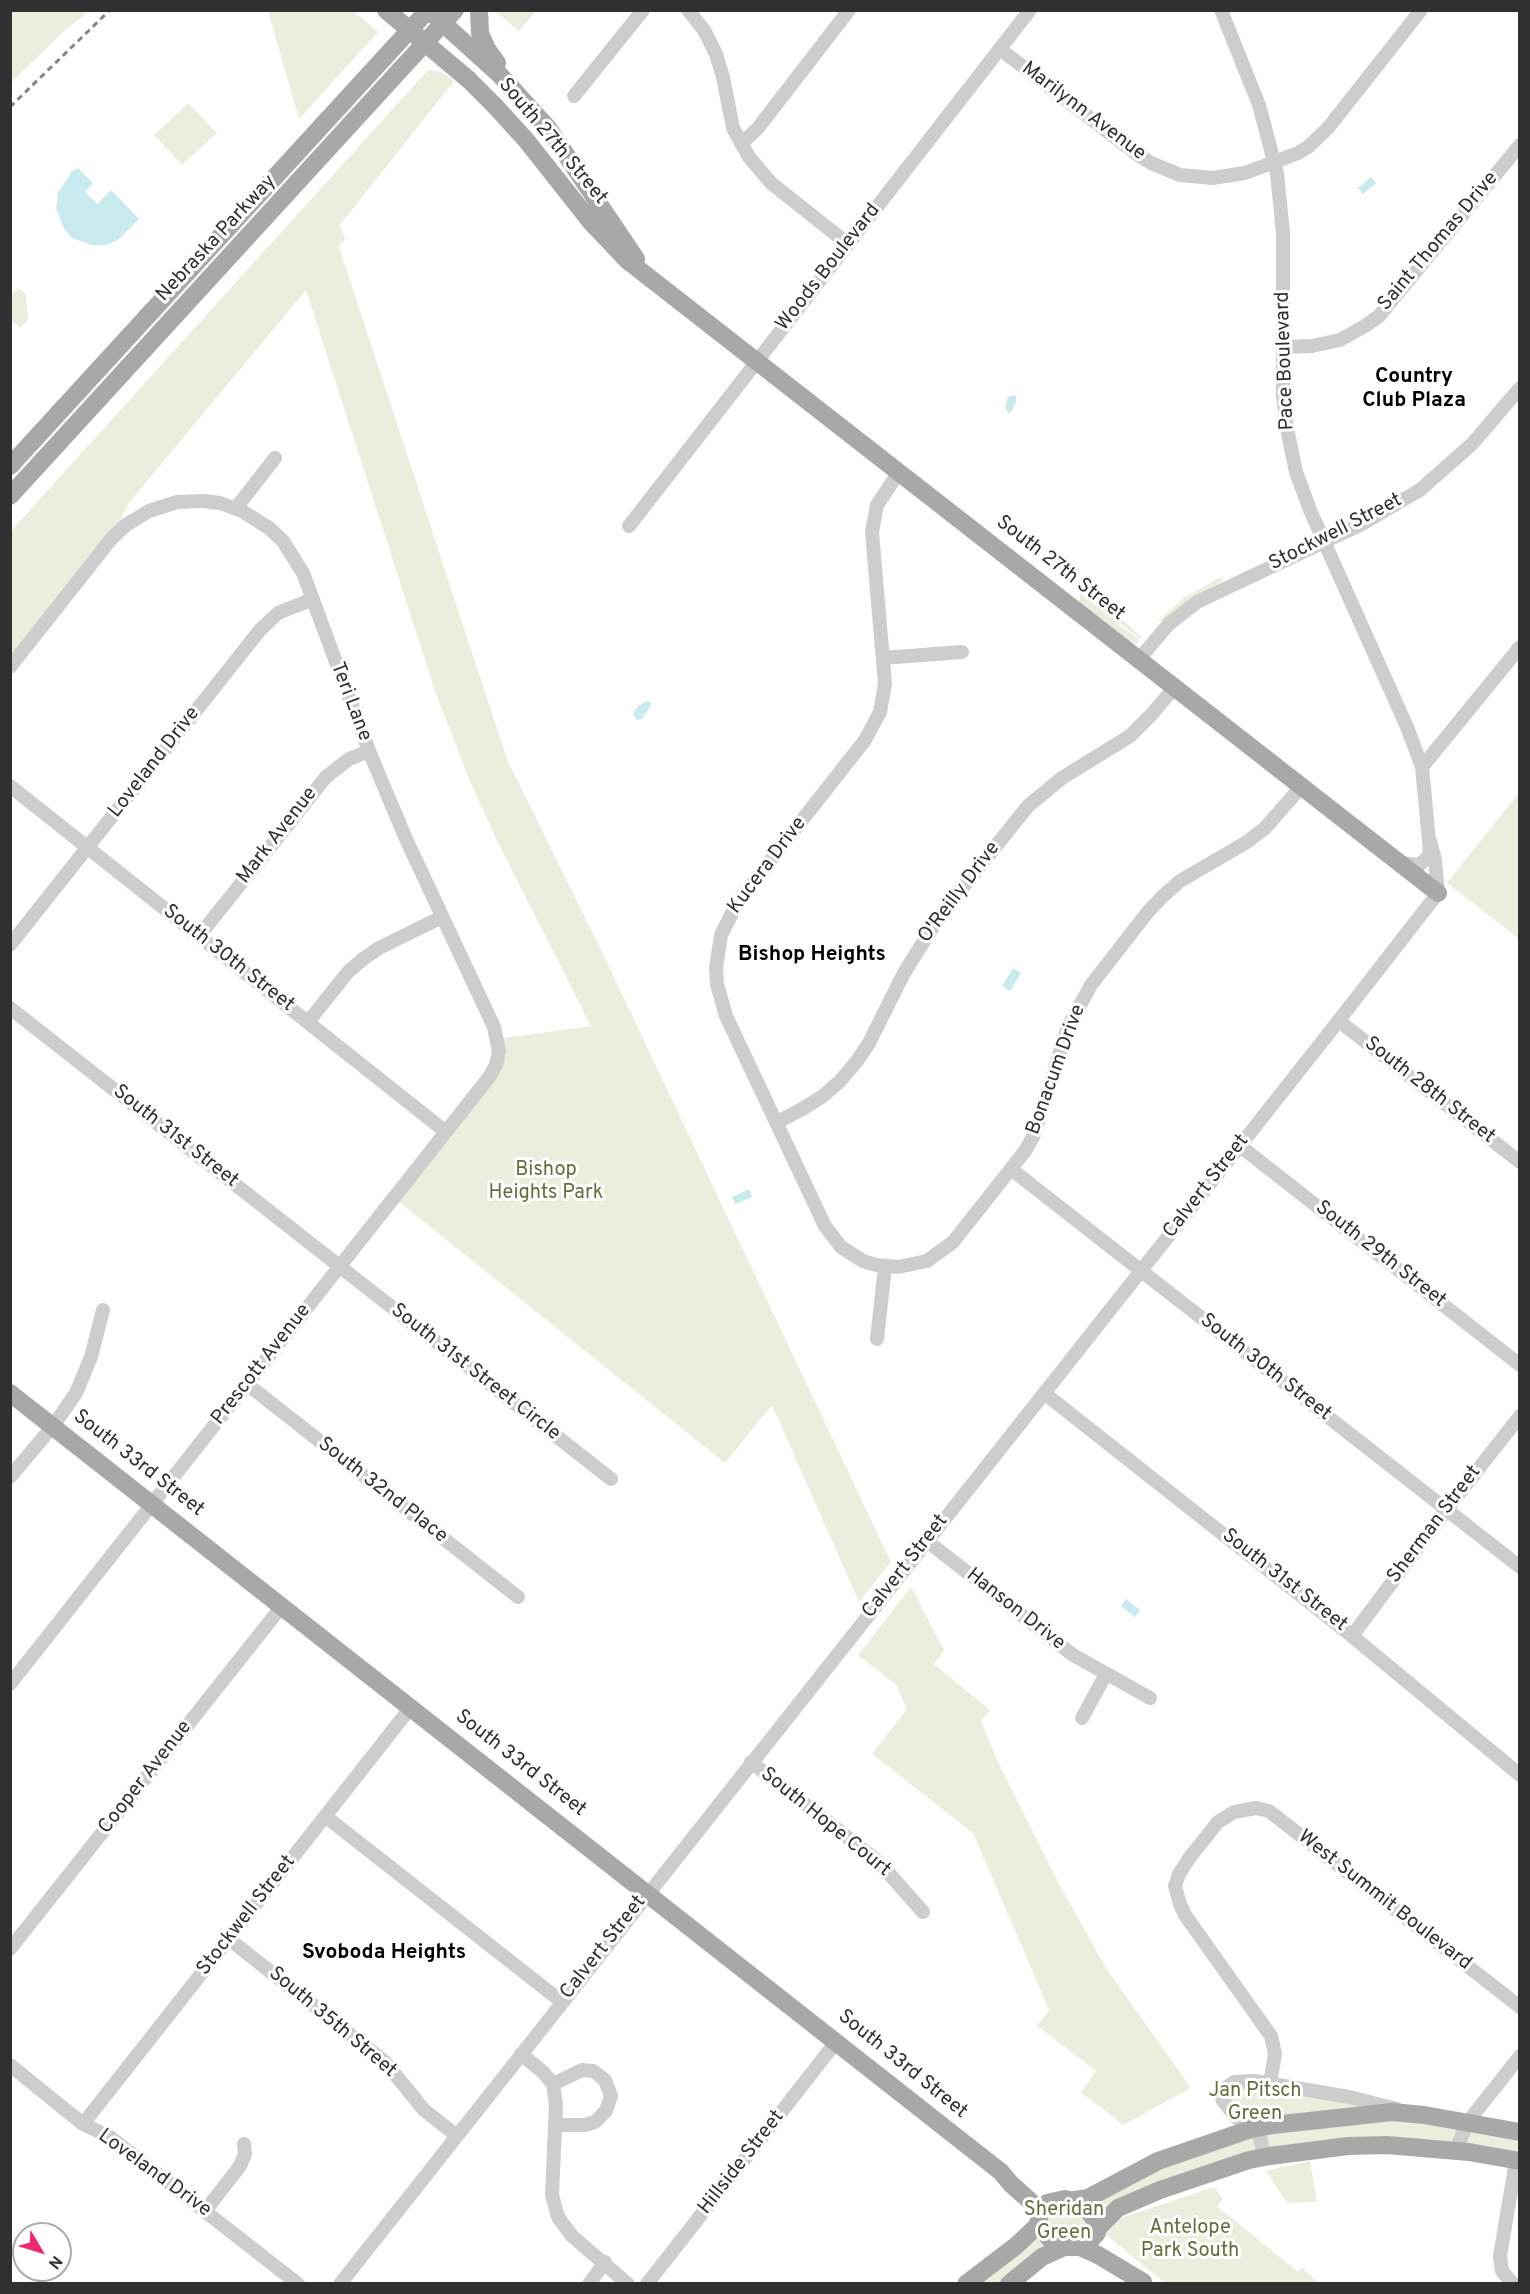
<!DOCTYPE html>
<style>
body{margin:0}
#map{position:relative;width:1530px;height:2294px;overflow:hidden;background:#fff;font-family:Overpass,sans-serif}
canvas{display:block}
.frame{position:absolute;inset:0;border:12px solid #303030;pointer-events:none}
.north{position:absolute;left:12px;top:2222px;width:60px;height:60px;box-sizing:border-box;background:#fff;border:2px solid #acacac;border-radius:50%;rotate:128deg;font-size:16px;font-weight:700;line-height:24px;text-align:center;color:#303030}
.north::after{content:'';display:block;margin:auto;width:21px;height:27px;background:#f1286c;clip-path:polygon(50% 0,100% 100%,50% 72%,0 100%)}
</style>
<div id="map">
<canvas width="1530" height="2294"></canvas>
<div class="frame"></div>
<div class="north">N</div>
</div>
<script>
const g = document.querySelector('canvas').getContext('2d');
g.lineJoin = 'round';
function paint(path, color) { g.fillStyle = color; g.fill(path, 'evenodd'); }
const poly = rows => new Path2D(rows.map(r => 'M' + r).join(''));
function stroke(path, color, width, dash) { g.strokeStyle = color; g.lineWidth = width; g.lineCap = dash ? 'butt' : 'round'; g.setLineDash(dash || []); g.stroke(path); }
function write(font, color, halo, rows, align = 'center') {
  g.font = font + ' Overpass,sans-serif'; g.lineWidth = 6; g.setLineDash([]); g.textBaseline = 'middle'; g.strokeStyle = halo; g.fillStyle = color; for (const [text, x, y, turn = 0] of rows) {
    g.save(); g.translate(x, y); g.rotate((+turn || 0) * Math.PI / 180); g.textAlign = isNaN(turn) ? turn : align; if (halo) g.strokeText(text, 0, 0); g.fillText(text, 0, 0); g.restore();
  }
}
const green = poly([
 [11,10,90,10,90,11,66,29,11,83],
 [268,11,353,11,378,32,299,119],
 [495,11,536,11,519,31],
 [428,70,442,72,454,81,340,225,345,239,339,247,507,759,602,952,891,1562,859,1602,772,1405,725,1463,394,1198,490,1076,497,1039,591,1026,497,841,467,774,436,694,306,290,128,504,112,538,11,667,11,531],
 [188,103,217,133,182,165,154,135],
 [19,288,26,295,28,320,20,328,10,319,11,296],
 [1223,576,1221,582,1191,599,1165,620,1158,621,1185,597],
 [1083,589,1126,623,1142,637,1140,639,1081,592],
 [1080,593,1139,640,1137,644,1130,642,1080,603],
 [1519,793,1519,939,1447,883],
 [911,1587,944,1650,934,1664,990,1710,981,1722,998,1762,1059,1884,1106,1968,1191,2088,1123,2125,1081,2092,1096,2071,1037,2026,1049,2010,973,1833,872,1754,907,1709,896,1685,858,1655],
 [1234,2082,1519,2132,1519,2161,1387,2145,1215,2170,1098,2227,1009,2283,966,2284,1037,2219,1065,2199,1251,2129,1223,2101],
 [1310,2161,1317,2202,1287,2203,1266,2171],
 [1214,2187,1223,2199,1217,2206,1298,2272,1302,2268,1318,2283,1165,2283,1105,2234,1108,2225,1124,2217]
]);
const water = poly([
 [78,168,93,183,85,192,97,204,111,190,139,219,118,240,106,245,92,245,72,238,63,227,56,208,58,192,71,174,69,173],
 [1371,177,1376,183,1363,194,1358,188],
 [1013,395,1016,396,1016,402,1012,411,1008,413,1005,408,1008,397],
 [646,701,650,702,651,706,642,719,637,720,634,716,634,712,638,706],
 [1013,968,1021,973,1010,991,1002,986],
 [749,1189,752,1197,735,1204,732,1197],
 [1126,1599,1140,1610,1135,1617,1121,1606]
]);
const minor = poly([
 [688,10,704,30,716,54,723,77,733,128,749,157,771,183,848,244],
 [1221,10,1259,105,1277,173,1283,233,1283,396,1288,433,1296,472,1310,510,1407,727,1422,767,1430,851,1428,857,1419,865,1401,863],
 [1000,49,1138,155,1151,163,1180,175,1213,178,1245,173,1298,153,1308,147,1328,128,1421,10],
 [574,96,643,10],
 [741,144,758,128,849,10],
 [1283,347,1312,346,1340,340,1365,326,1379,316,1520,145],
 [899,472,877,505,872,532,885,684,880,712,865,740,737,903,721,935,716,968,717,984,726,1016,825,1226,841,1247,863,1261,876,1265,898,1267,927,1261,953,1242,1025,1151,1033,1137,1068,1027,1091,985,1147,913,1163,896,1180,881,1247,842,1265,828,1302,786],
 [236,508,275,458],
 [629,526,1030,10],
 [883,658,962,652],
 [1139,659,1169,624,1197,602,1360,525,1420,490,1472,444,1520,388],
 [10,667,112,538,126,525,149,511,177,502,204,501,220,503,242,511,269,528,283,541,303,573,369,751,406,839,494,1027,499,1051,496,1065,490,1076,10,1684],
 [1422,767,1520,647],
 [10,786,446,1132],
 [199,936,326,777,349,759,369,751],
 [10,945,260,630,278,613,313,599],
 [10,1008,611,1479],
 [1339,1021,1520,1162],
 [308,1022,348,972,363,959,379,948,442,917],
 [776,1123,804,1108,823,1096,840,1081,857,1061,869,1043,904,973,939,917,1028,806,1062,778,1130,736,1151,715,1175,687],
 [1240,1146,1520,1365],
 [1011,1169,1520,1567],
 [877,1339,885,1267],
 [247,1384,518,1597],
 [1044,1393,1352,1636,1520,1775],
 [10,1477,53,1426,76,1393,91,1357,103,1310],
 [927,1541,1073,1655,1150,1698],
 [1352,1636,1446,1510,1520,1416],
 [1082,1718,1106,1674],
 [751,1762,870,1855,884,1868,923,1912],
 [325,1816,562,2002],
 [229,1939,385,2062,424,2110,457,2136],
 [10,1949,282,1606],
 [521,2054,543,2072,553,2084,556,2105,552,2195,558,2217,572,2236,628,2284],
 [10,2065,83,2124,110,2137,298,2284],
 [553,2084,582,2070,593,2071,605,2080,611,2096,606,2111,595,2122,585,2125,555,2125],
 [1270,2084,1275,2054,1271,2036,1185,1915,1180,1904,1175,1886,1179,1874,1190,1857,1218,1822,1234,1812,1256,1808,1269,1811,1278,1818,1520,2007],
 [83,2124,411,1707],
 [1456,2150,1467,2123,1520,2056],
 [1260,2157,1263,2151,1260,2137,1235,2116,1223,2101,1221,2095,1223,2090,1234,2082,1255,2081,1349,2097,1397,2109],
 [205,2211,240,2166,245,2154,244,2144],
 [340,2284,1329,1033,1438,893,1435,860,1430,841],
 [589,2284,605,2262],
 [647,2284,836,2042],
 [1513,2284,1502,2271,1500,2256,1516,2161]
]);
const major = poly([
 [386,10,469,80,495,106,526,140,590,221,628,261,1438,893],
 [479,10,480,33,487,49,497,63],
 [435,16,499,74,548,128,636,259],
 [10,466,428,10],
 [10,496,455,10],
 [10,1393,1001,2172,1011,2184,1030,2201,1039,2212],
 [1065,2199,1081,2203,1087,2209,1096,2222,1097,2233,1087,2244,1080,2247,1064,2247,1049,2238,1039,2224,1039,2212,1047,2203,1065,2199],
 [1075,2200,1088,2198,1158,2161,1251,2129,1273,2125,1392,2112,1424,2115,1520,2132],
 [1098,2228,1118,2208,1160,2190,1249,2160,1270,2156,1348,2146,1387,2145,1469,2152,1520,2161],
 [1080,2247,1098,2255,1143,2282],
 [966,2284,1017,2245,1039,2224],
 [1009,2284,1042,2257,1064,2247]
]);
const rail = poly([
 [10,107,110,10]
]);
const streetNames = [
 ["Marilynn Avenue",1083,112,37],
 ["South 27th Street",552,142,50],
 ["Nebraska Parkway",217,239,-47],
 ["Saint Thomas Drive",1439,242,-50],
 ["Woods Boulevard",829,268,-52],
 ["Pace Boulevard",1286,361,-92],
 ["Stockwell Street",1336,533,-27],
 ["South 27th Street",1060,569,38],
 ["Teri Lane",350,702,69],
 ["Loveland Drive",155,763,-52],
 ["Mark Avenue",278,836,-52],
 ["Kucera Drive",768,866,-53],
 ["O'Reilly Drive",960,893,-53],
 ["South 30th Street",228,959,38],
 ["Bonacum Drive",1057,1070,-70],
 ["South 28th Street",1429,1091,38],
 ["South 31st Street",175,1137,38],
 ["Calvert Street",1207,1187,-52],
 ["South 29th Street",1380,1255,38],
 ["Prescott Avenue",262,1365,-52],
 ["South 30th Street",1265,1368,38],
 ["South 31st Street Circle",475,1373,38],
 ["South 33rd Street",138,1464,38],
 ["South 32nd Place",382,1491,38],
 ["Sherman Street",1435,1525,-53],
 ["Calvert Street",906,1567,-52],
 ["South 31st Street",1284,1581,38],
 ["Hanson Drive",1015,1610,38],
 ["South 33rd Street",520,1764,38],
 ["Cooper Avenue",146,1778,-52],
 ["South Hope Court",825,1823,39],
 ["West Summit Boulevard",1384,1901,38],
 ["Stockwell Street",247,1916,-52],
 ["Calvert Street",604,1948,-52],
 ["South 35th Street",332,2023,40],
 ["South 33rd Street",902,2065,39],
 ["Hillside Street",742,2163,-52],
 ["Loveland Drive",154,2174,36]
];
const parkNames = [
 ["Bishop",546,1171],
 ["Heights Park",546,1194],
 ["Jan Pitsch",1255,2092],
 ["Green",1255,2115],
 ["Sheridan",1064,2211],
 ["Green",1064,2234],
 ["Antelope",1190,2229],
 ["Park South",1190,2252]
];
const neighbourhoodNames = [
 ["Country",1414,378],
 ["Club Plaza",1414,402],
 ["Bishop Heights",812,956],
 ["Svoboda Heights",384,1954]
];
paint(green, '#ebeedd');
paint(water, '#c9eaef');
stroke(minor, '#cdcdcd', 14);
stroke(major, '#a8a8a8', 18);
stroke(rail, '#858585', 3, [6, 4.5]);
write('20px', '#303030', '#fff', streetNames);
write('20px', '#616f3a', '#fff', parkNames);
write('bold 21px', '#000', '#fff', neighbourhoodNames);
</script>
